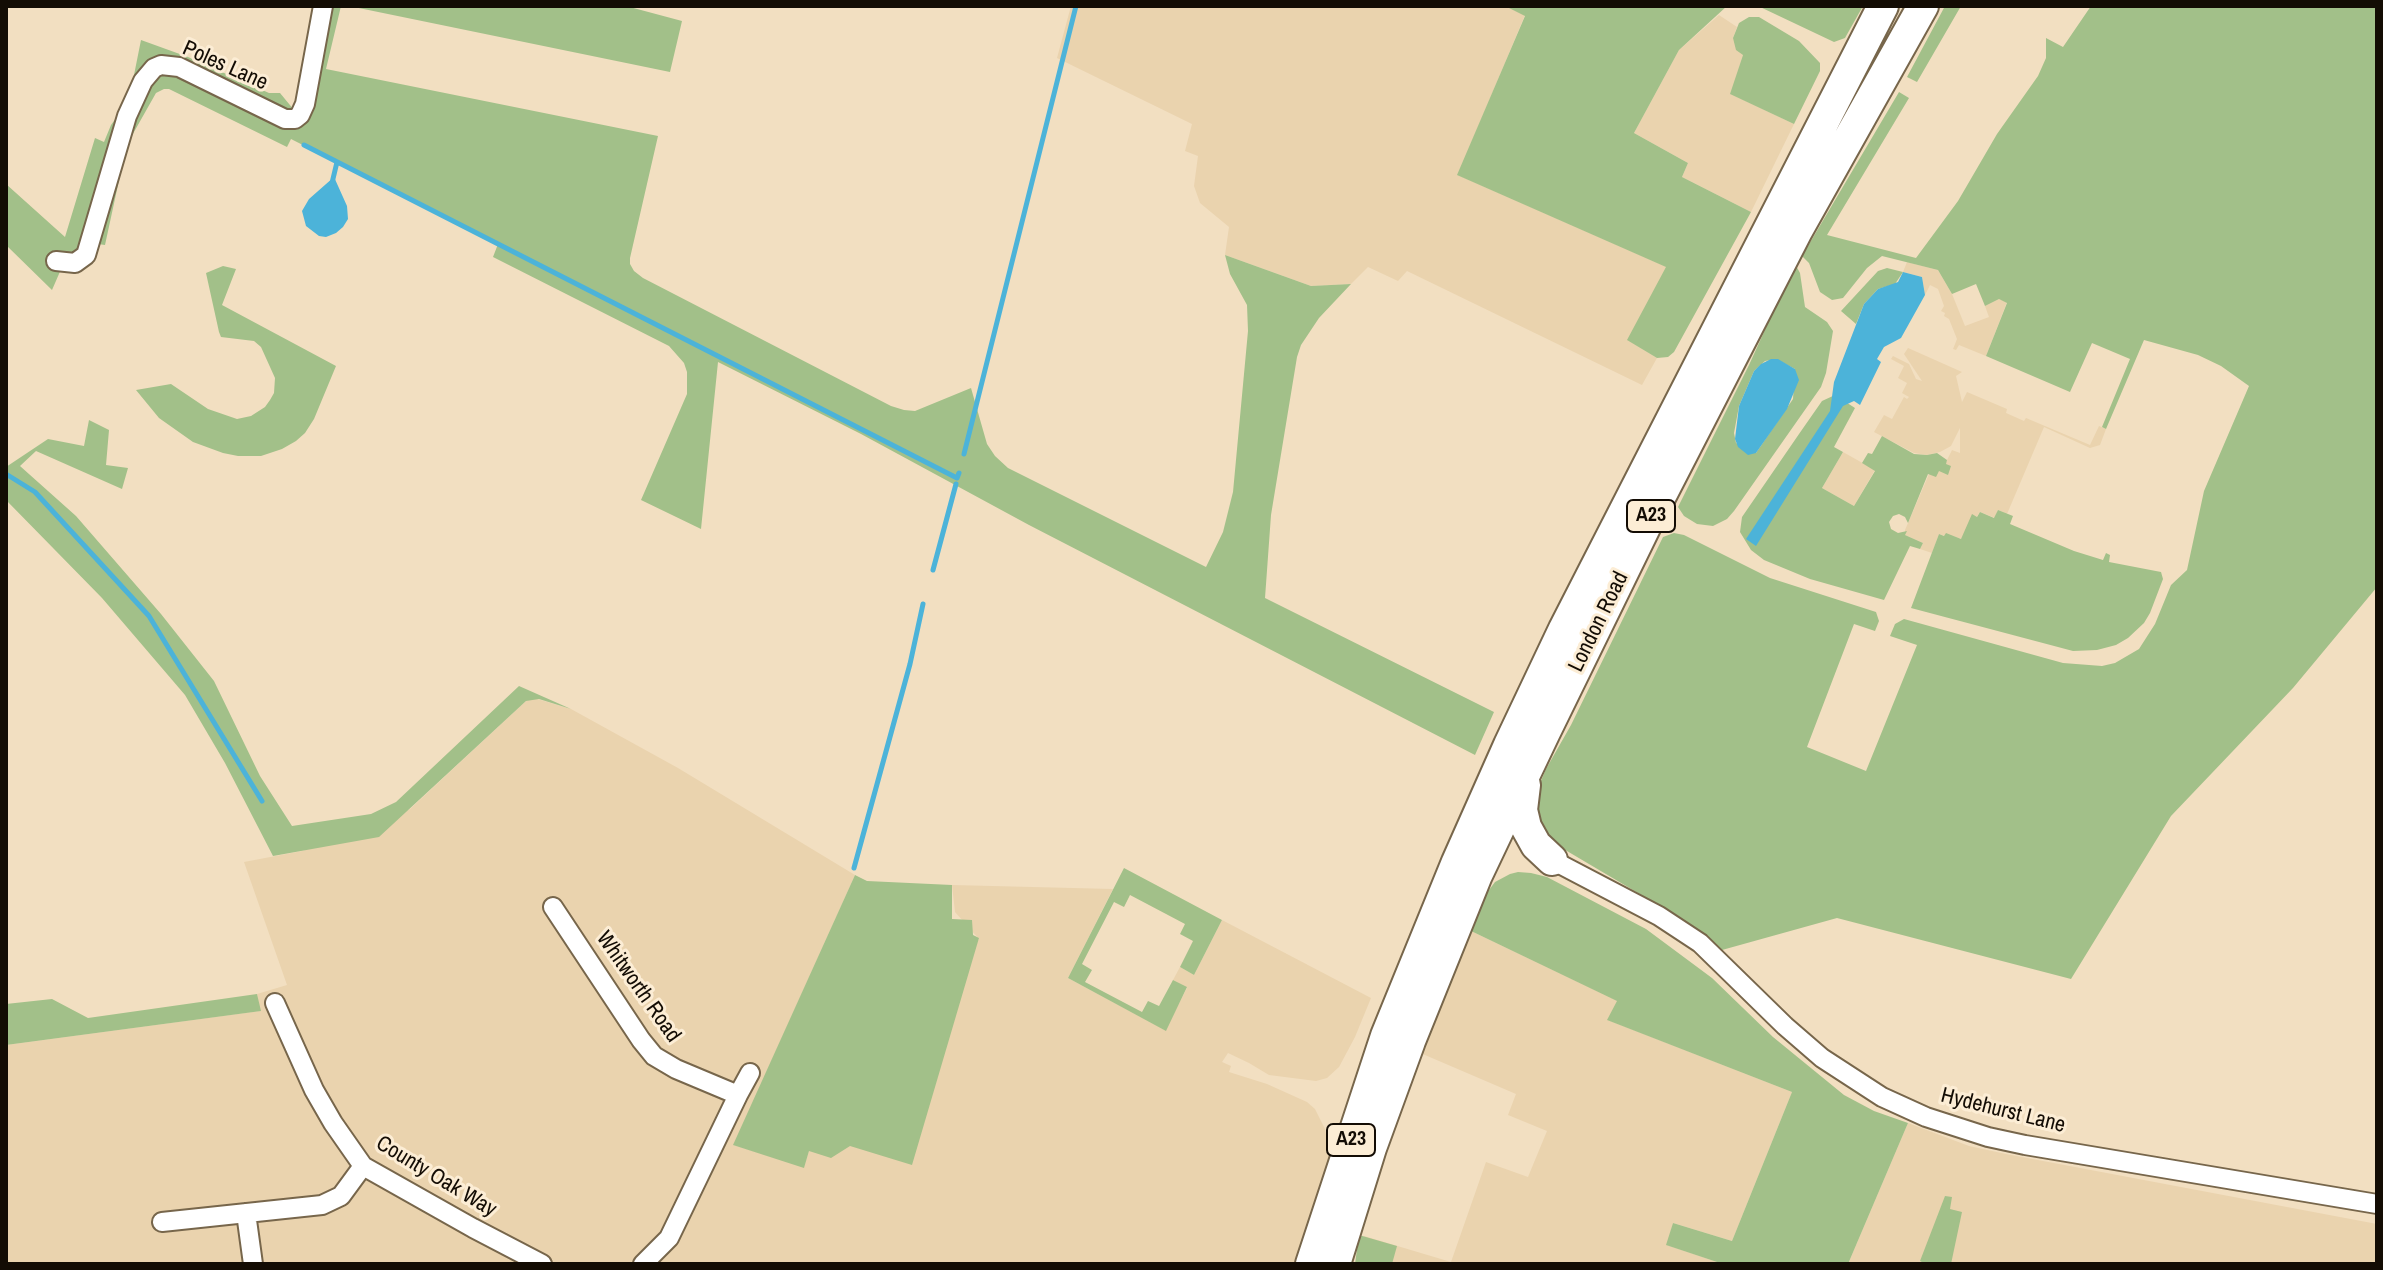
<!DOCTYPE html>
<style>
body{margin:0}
#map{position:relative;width:2383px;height:1270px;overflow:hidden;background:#f2dfc1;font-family:"Archivo Narrow",sans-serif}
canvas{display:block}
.frame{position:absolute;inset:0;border:8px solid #130c04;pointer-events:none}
</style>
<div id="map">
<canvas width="2383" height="1270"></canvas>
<div class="frame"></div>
</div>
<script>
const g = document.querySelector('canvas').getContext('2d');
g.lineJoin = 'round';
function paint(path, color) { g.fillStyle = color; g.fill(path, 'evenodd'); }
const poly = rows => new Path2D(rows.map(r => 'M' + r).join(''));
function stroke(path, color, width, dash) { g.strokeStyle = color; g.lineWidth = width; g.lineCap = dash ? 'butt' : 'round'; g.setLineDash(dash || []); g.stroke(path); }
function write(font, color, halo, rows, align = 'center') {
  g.font = font + ' "Archivo Narrow",sans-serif'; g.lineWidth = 6; g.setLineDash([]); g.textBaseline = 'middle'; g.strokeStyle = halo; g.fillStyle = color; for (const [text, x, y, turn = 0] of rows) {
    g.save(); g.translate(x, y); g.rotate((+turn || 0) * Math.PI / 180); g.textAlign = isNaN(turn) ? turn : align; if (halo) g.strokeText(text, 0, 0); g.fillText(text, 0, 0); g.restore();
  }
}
const built = poly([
 [1071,6,1506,6,1525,15,1458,175,1667,267,1628,340,1657,358,1642,385,1407,271,1398,281,1368,267,1351,284,1311,286,1225,255,1229,227,1200,203,1194,186,1198,156,1185,151,1192,124,1057,58],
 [1719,15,1737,27,1733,38,1743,55,1731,94,1794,124,1751,212,1682,177,1688,163,1634,133,1679,50],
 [1907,262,1938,270,1952,294,1965,326,1989,317,1985,306,1999,299,2007,302,1986,356,1959,345,1956,350,1953,349,1957,339,1949,319,1944,316,1945,313,1941,311,1944,306,1938,289,1930,285,1925,295,1922,277,1903,272],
 [1908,348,1962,372,1956,376,1962,402,1967,392,2007,409,2006,413,2024,421,2026,418,2090,445,2099,426,2106,429,2100,445,2090,448,2044,427,2007,514,1998,510,1995,518,1980,512,1961,539,1946,534,1945,536,1939,534,1932,553,1920,549,1923,543,1905,535,1905,530,1929,474,1939,471,1945,464,1952,450,1960,453,1960,428,1951,446,1940,452,1927,455,1914,453,1874,432,1884,415,1892,419,1904,397,1907,399,1909,397,1902,393,1907,383,1898,378,1904,366,1891,359,1893,356,1909,364,1916,379,1922,381,1904,354],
 [1843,452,1875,470,1854,506,1822,488],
 [534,698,571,709,678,768,855,875,734,1145,804,1167,809,1151,979,939,955,912,952,885,1113,889,1068,978,1165,1030,1187,988,1173,980,1180,967,1194,975,1222,920,1371,998,1355,1037,1339,1067,1327,1078,1316,1081,1269,1075,1249,1063,1228,1053,1222,1062,1231,1066,1229,1072,1267,1084,1307,1102,1315,1109,1325,1129,1335,1185,1311,1264,6,1264,6,1045,260,1011,257,994,287,985,244,862,302,851,410,809,526,701],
 [1469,930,1618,1001,1608,1020,1792,1092,1732,1241,1673,1223,1667,1245,1723,1264,1355,1264,1364,1236,1451,1262,1486,1162,1528,1177,1547,1131,1508,1115,1516,1094,1418,1052],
 [1908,1123,1969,1146,2006,1154,2377,1224,2377,1264,1848,1264]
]);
const green = poly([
 [315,6,341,6,326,69,658,136,630,258,630,264,634,271,643,278,891,406,904,410,915,411,971,388,987,444,995,456,1008,468,1206,567,1223,532,1233,492,1248,331,1247,305,1230,274,1225,255,1311,286,1351,284,1319,318,1301,345,1297,357,1271,515,1265,598,1494,712,1475,755,1029,525,861,434,718,362,701,529,641,500,687,394,687,372,684,363,669,346,493,257,498,244,291,139,287,147,169,89,164,89,156,93,130,139,121,171,105,245,84,242,79,253,62,267,52,290,6,245,6,184,65,237,95,138,104,142,111,125,129,100,141,40,188,57,269,93,280,93,294,110],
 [349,6,626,6,682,21,670,72],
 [1510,6,1727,6,1679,50,1634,133,1688,163,1682,177,1751,212,1674,352,1668,357,1657,358,1627,340,1666,267,1457,175,1525,16,1509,8],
 [1758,6,1863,6,1845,38,1834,42],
 [1945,6,1961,6,1917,82,1907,77],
 [2091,6,2377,6,2377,587,2293,688,2171,816,2071,979,1837,918,1722,950,1677,916,1550,841,1541,833,1534,797,1546,769,1571,725,1663,537,1674,533,1684,535,1770,578,1876,612,1879,621,1875,631,1854,624,1807,747,1866,771,1917,645,1890,636,1895,624,1904,619,2063,663,2102,666,2115,663,2139,649,2155,624,2171,585,2187,570,2204,491,2249,386,2221,366,2198,355,2144,340,2106,429,2102,427,2130,359,2092,343,2070,392,1986,356,2007,303,1999,299,1985,306,1976,284,1952,294,1938,270,1882,256,1867,268,1843,298,1832,300,1820,292,1809,263,1802,256,1899,92,1909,98,1827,235,1916,258,1958,201,1997,134,2038,76,2046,58,2046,38,2063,47],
 [1749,17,1759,17,1799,41,1820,63,1820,71,1794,124,1730,94,1743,55,1736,50,1733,38,1739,23],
 [1795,264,1800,273,1805,307,1827,322,1833,331,1826,373,1821,387,1734,511,1727,519,1713,526,1697,524,1684,516,1678,507,1749,365],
 [1776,359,1795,369,1793,399,1756,453,1736,443,1734,433,1739,406,1754,371,1765,361],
 [223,266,236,269,222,305,336,366,314,419,305,433,296,441,282,449,261,456,238,456,223,453,193,442,159,418,136,390,171,384,208,409,237,419,251,416,265,407,270,400,274,393,275,378,261,347,254,341,221,337,219,332,206,273],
 [1887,268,1903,272,1895,284,1878,289,1864,304,1856,324,1841,311,1878,271],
 [1835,395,1855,408,1834,447,1843,452,1822,488,1854,506,1875,471,1862,463,1868,453,1872,454,1882,436,1914,454,1927,455,1937,453,1947,460,1946,464,1951,466,1948,475,1939,471,1936,477,1928,474,1908,523,1905,517,1899,514,1893,516,1889,522,1891,529,1898,533,1907,531,1905,535,1923,543,1920,549,1910,546,1884,600,1810,579,1764,560,1751,550,1740,532,1742,517,1799,434,1822,401],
 [89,420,109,430,106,465,128,468,122,489,36,451,20,466,76,516,161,614,214,681,260,776,292,826,371,814,396,802,519,686,571,709,539,699,526,701,379,837,273,856,225,763,185,695,102,598,6,500,6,467,48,439,84,446],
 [1998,510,2013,516,2010,524,2074,551,2103,560,2106,553,2110,555,2109,562,2161,572,2163,579,2150,613,2144,623,2128,638,2116,645,2097,650,2073,651,1911,608,1939,534,1944,536,1946,533,1961,539,1972,514,1977,517,1980,512,1994,518],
 [1124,868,1222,920,1194,975,1180,967,1193,941,1180,934,1185,924,1130,895,1124,907,1114,902,1082,964,1092,970,1085,982,1142,1012,1148,1001,1159,1006,1173,980,1187,987,1166,1031,1068,978],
 [1518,872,1531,873,1547,877,1646,929,1712,978,1773,1037,1844,1095,1874,1111,1908,1123,1848,1264,1723,1264,1666,1245,1673,1223,1732,1241,1792,1092,1607,1020,1617,1001,1469,930,1486,894,1495,882,1510,874],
 [855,875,867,881,952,885,952,919,972,920,973,935,979,938,912,1165,850,1146,831,1158,809,1151,804,1168,733,1145],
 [257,994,261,1011,6,1045,6,1004,52,999,88,1018],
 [1945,1196,1952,1197,1950,1209,1962,1212,1951,1264,1926,1264,1920,1261],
 [1359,1235,1397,1246,1392,1264,1355,1264]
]);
const water = poly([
 [334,177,347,206,348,219,343,227,336,233,326,237,319,236,306,226,302,211,309,199],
 [1903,272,1922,277,1925,295,1901,338,1884,347,1877,359,1881,362,1860,405,1854,401,1843,406,1756,546,1746,539,1830,411,1834,382,1864,304,1878,289,1898,282],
 [1771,359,1778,359,1795,369,1799,380,1787,409,1756,453,1748,455,1738,447,1735,439,1739,406,1754,371,1761,364]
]);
const stream = poly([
 [304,145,957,478,959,473],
 [332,183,337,162],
 [964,454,1076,6],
 [6,474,35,492,149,616,262,801],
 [933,570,956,484],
 [854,868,910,664,923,604]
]);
const minor = poly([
 [56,261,75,263,86,255,127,116,143,81,154,68,161,65,179,67,285,119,295,119,300,115,305,104,323,6],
 [1552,860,1659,916,1700,943,1785,1026,1822,1058,1882,1097,1926,1117,1988,1137,2025,1145,2377,1204],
 [553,907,641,1040,654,1056,676,1069,738,1095,669,1238,643,1264],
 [275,1003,314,1090,333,1123,363,1166,473,1228,542,1264],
 [738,1095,750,1073],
 [246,1213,253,1264],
 [162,1222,322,1205,341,1196,363,1166]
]);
const primary = poly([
 [1525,785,1522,810,1526,827,1536,845,1552,860],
 [1311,1264,1386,1036,1457,862,1509,745,1564,629,1883,6],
 [1335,1264,1371,1148,1410,1041,1477,875,1545,732,1653,511,1797,231,1923,6]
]);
const shields = [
 [1651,516,48],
 [1351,1140,48]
];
const shieldNames = [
 ["A23",1651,516],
 ["A23",1351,1140]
];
const streetNames = [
 ["Poles Lane",225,66,24],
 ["London Road",1599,622,-64],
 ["Whitworth Road",638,987,55],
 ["Hydehurst Lane",2003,1111,14],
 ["County Oak Way",436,1177,31]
];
paint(built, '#ead3ae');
paint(green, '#a2c089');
paint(water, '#4cb3d9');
stroke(stream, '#4cb3d9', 5);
stroke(minor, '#77664b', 22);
stroke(primary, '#77664b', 34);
stroke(minor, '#fff', 18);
stroke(primary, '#fff', 30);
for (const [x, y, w] of shields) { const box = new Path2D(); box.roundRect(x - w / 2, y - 16, w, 32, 6); g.fillStyle = '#fcedd5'; g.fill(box); stroke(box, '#130c04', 2); }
write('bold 20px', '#130c04', null, shieldNames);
write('22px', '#130c04', '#fcedd5', streetNames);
</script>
